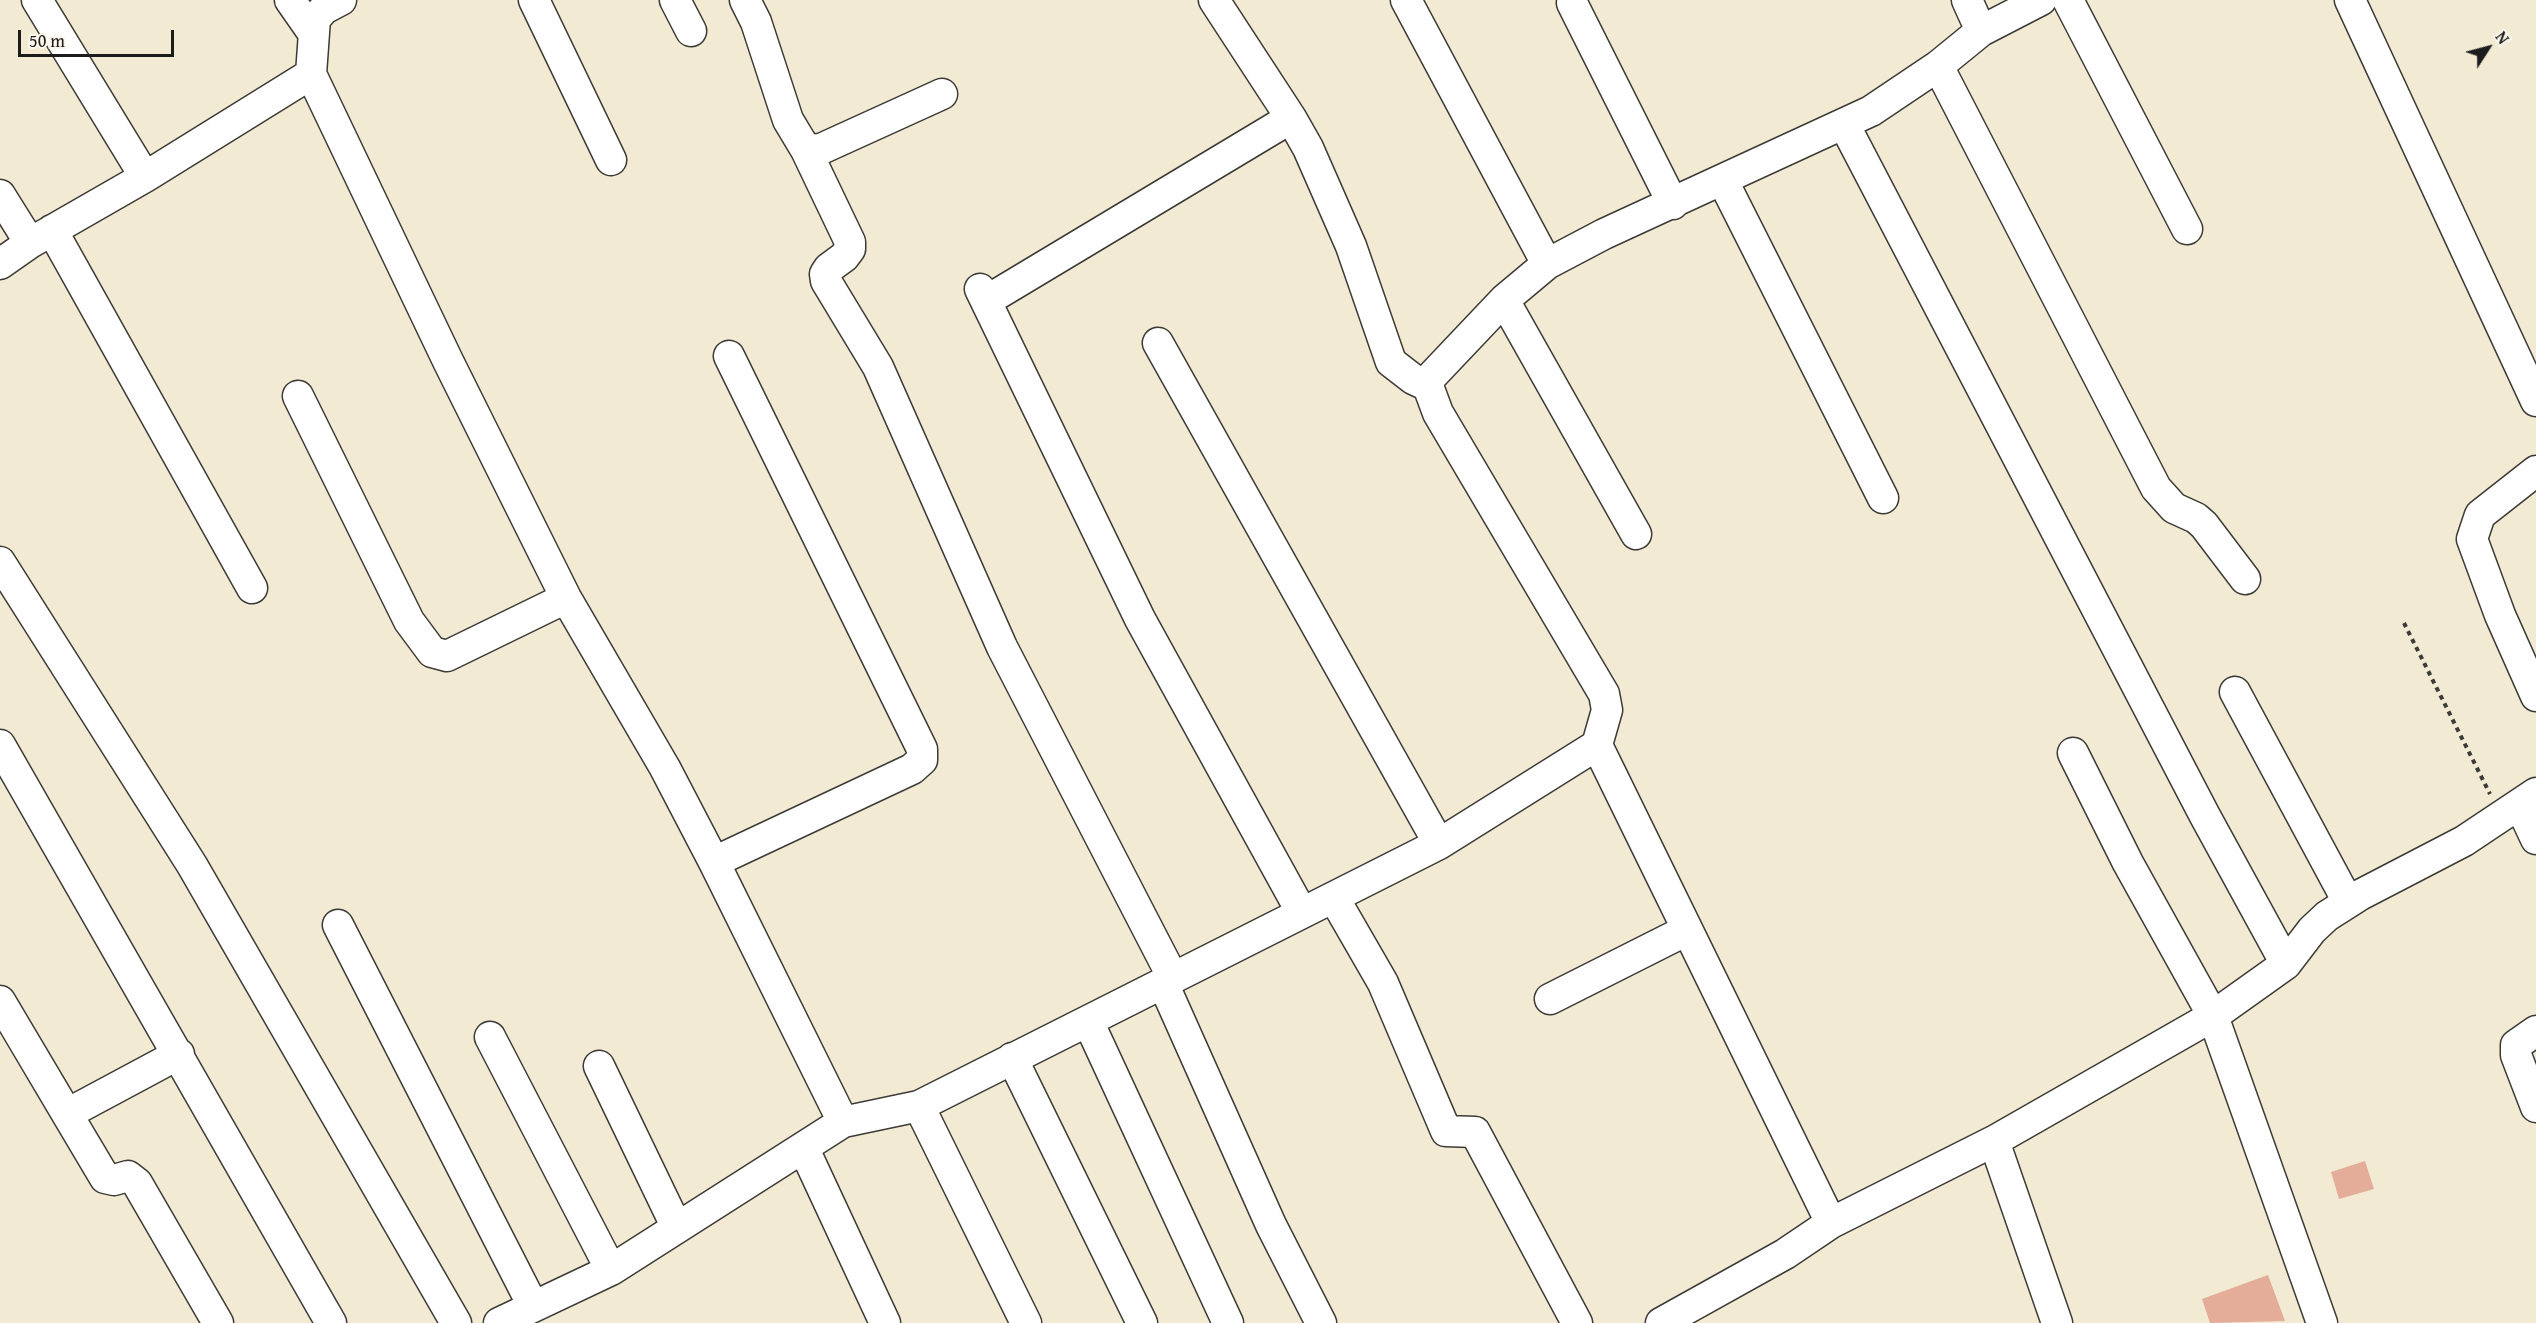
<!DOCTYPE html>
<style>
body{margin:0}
#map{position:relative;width:2536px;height:1323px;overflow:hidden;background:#f2ead2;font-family:"Gentium Book Plus",serif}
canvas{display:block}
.north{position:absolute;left:2458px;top:18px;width:60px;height:60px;-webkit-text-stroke:4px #fbf7ec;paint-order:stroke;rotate:54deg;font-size:16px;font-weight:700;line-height:24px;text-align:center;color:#1c1c1c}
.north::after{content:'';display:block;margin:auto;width:21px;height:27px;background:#1c1c1c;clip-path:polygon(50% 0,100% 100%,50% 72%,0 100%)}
.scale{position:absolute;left:18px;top:30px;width:156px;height:27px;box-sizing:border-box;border:3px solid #1c1c1c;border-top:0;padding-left:8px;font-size:18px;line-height:21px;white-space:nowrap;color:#1c1c1c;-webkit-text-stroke:4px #fbf7ec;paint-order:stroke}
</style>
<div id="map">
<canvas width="2536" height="1323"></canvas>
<div class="north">N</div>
<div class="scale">50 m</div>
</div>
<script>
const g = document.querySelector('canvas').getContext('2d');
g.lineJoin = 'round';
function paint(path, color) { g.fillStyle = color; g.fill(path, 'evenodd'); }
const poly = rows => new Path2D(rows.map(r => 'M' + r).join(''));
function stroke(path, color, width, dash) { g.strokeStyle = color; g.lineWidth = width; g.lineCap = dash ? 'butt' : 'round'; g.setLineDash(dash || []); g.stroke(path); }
const building = poly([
 [2365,1161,2374,1189,2339,1199,2331,1172],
 [2268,1275,2285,1321,2210,1323,2202,1299]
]);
const path = poly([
 [2404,623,2490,794]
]);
const minor = poly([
 [37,0,145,177],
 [290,0,313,33],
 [534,0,611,160],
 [675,0,691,31],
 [745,0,756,22,788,120,806,150,821,149,942,94],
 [1214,0,1291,118,1308,148,1351,246,1391,362,1413,379,1428,386],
 [1406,0,1547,264],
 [1967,0,1981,31],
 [2068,0,2187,229],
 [2350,0,2536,401],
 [1572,3,1673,204],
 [1938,66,2156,488,2174,508,2196,518,2204,525,2245,579],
 [311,74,448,361,566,598,665,768,714,862,843,1122,919,1106,1439,844,1597,745,1607,710,1604,694,1438,413,1428,386,1431,377,1504,300,1547,264,1604,234,1871,111,1938,66,1981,31,2041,0],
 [1844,124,2205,816,2286,964],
 [806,150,850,242,850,249,844,257,829,268,825,274,826,281,878,367,1002,647,1173,978],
 [1723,181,1883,498],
 [0,195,30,243],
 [52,230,252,588],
 [0,264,30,243,145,177,311,74,315,19,324,9,341,0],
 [980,289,1140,619,1302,913],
 [1504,300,1636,534],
 [986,301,1291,118],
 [1158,343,1439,844],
 [298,396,409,621,432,652,447,656,566,598],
 [2536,471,2480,515,2472,539,2500,615,2536,696],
 [0,562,192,865,456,1323],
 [2235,692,2348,902],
 [0,745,331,1323],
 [1597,745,1831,1223],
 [2073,753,2128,863,2213,1016,2322,1323],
 [2520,805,2536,839],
 [714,862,912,769,922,760,922,749,729,356],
 [1334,898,1383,983,1446,1131,1475,1132,1577,1323],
 [338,925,533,1306],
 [1163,983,1271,1225,1321,1323],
 [1550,999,1687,930],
 [0,1001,67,1114,179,1054],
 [1088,1021,1228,1323],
 [2536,1031,2516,1045,2516,1055,2536,1107],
 [490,1037,611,1270],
 [1012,1058,1142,1323],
 [599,1066,677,1228],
 [919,1106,1026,1323],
 [67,1114,105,1178,114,1180,128,1176,137,1183,218,1323],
 [1994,1141,2057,1323],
 [804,1149,885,1323],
 [499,1323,611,1270,843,1122],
 [1661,1323,1785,1254,1831,1223,1994,1141,2213,1016,2286,964,2312,930,2327,916,2360,895,2464,841,2536,793]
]);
paint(building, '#e3ad99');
stroke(minor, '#3c3b37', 33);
stroke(path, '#3c3b37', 4, [4.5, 4.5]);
stroke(minor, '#fff', 30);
</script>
